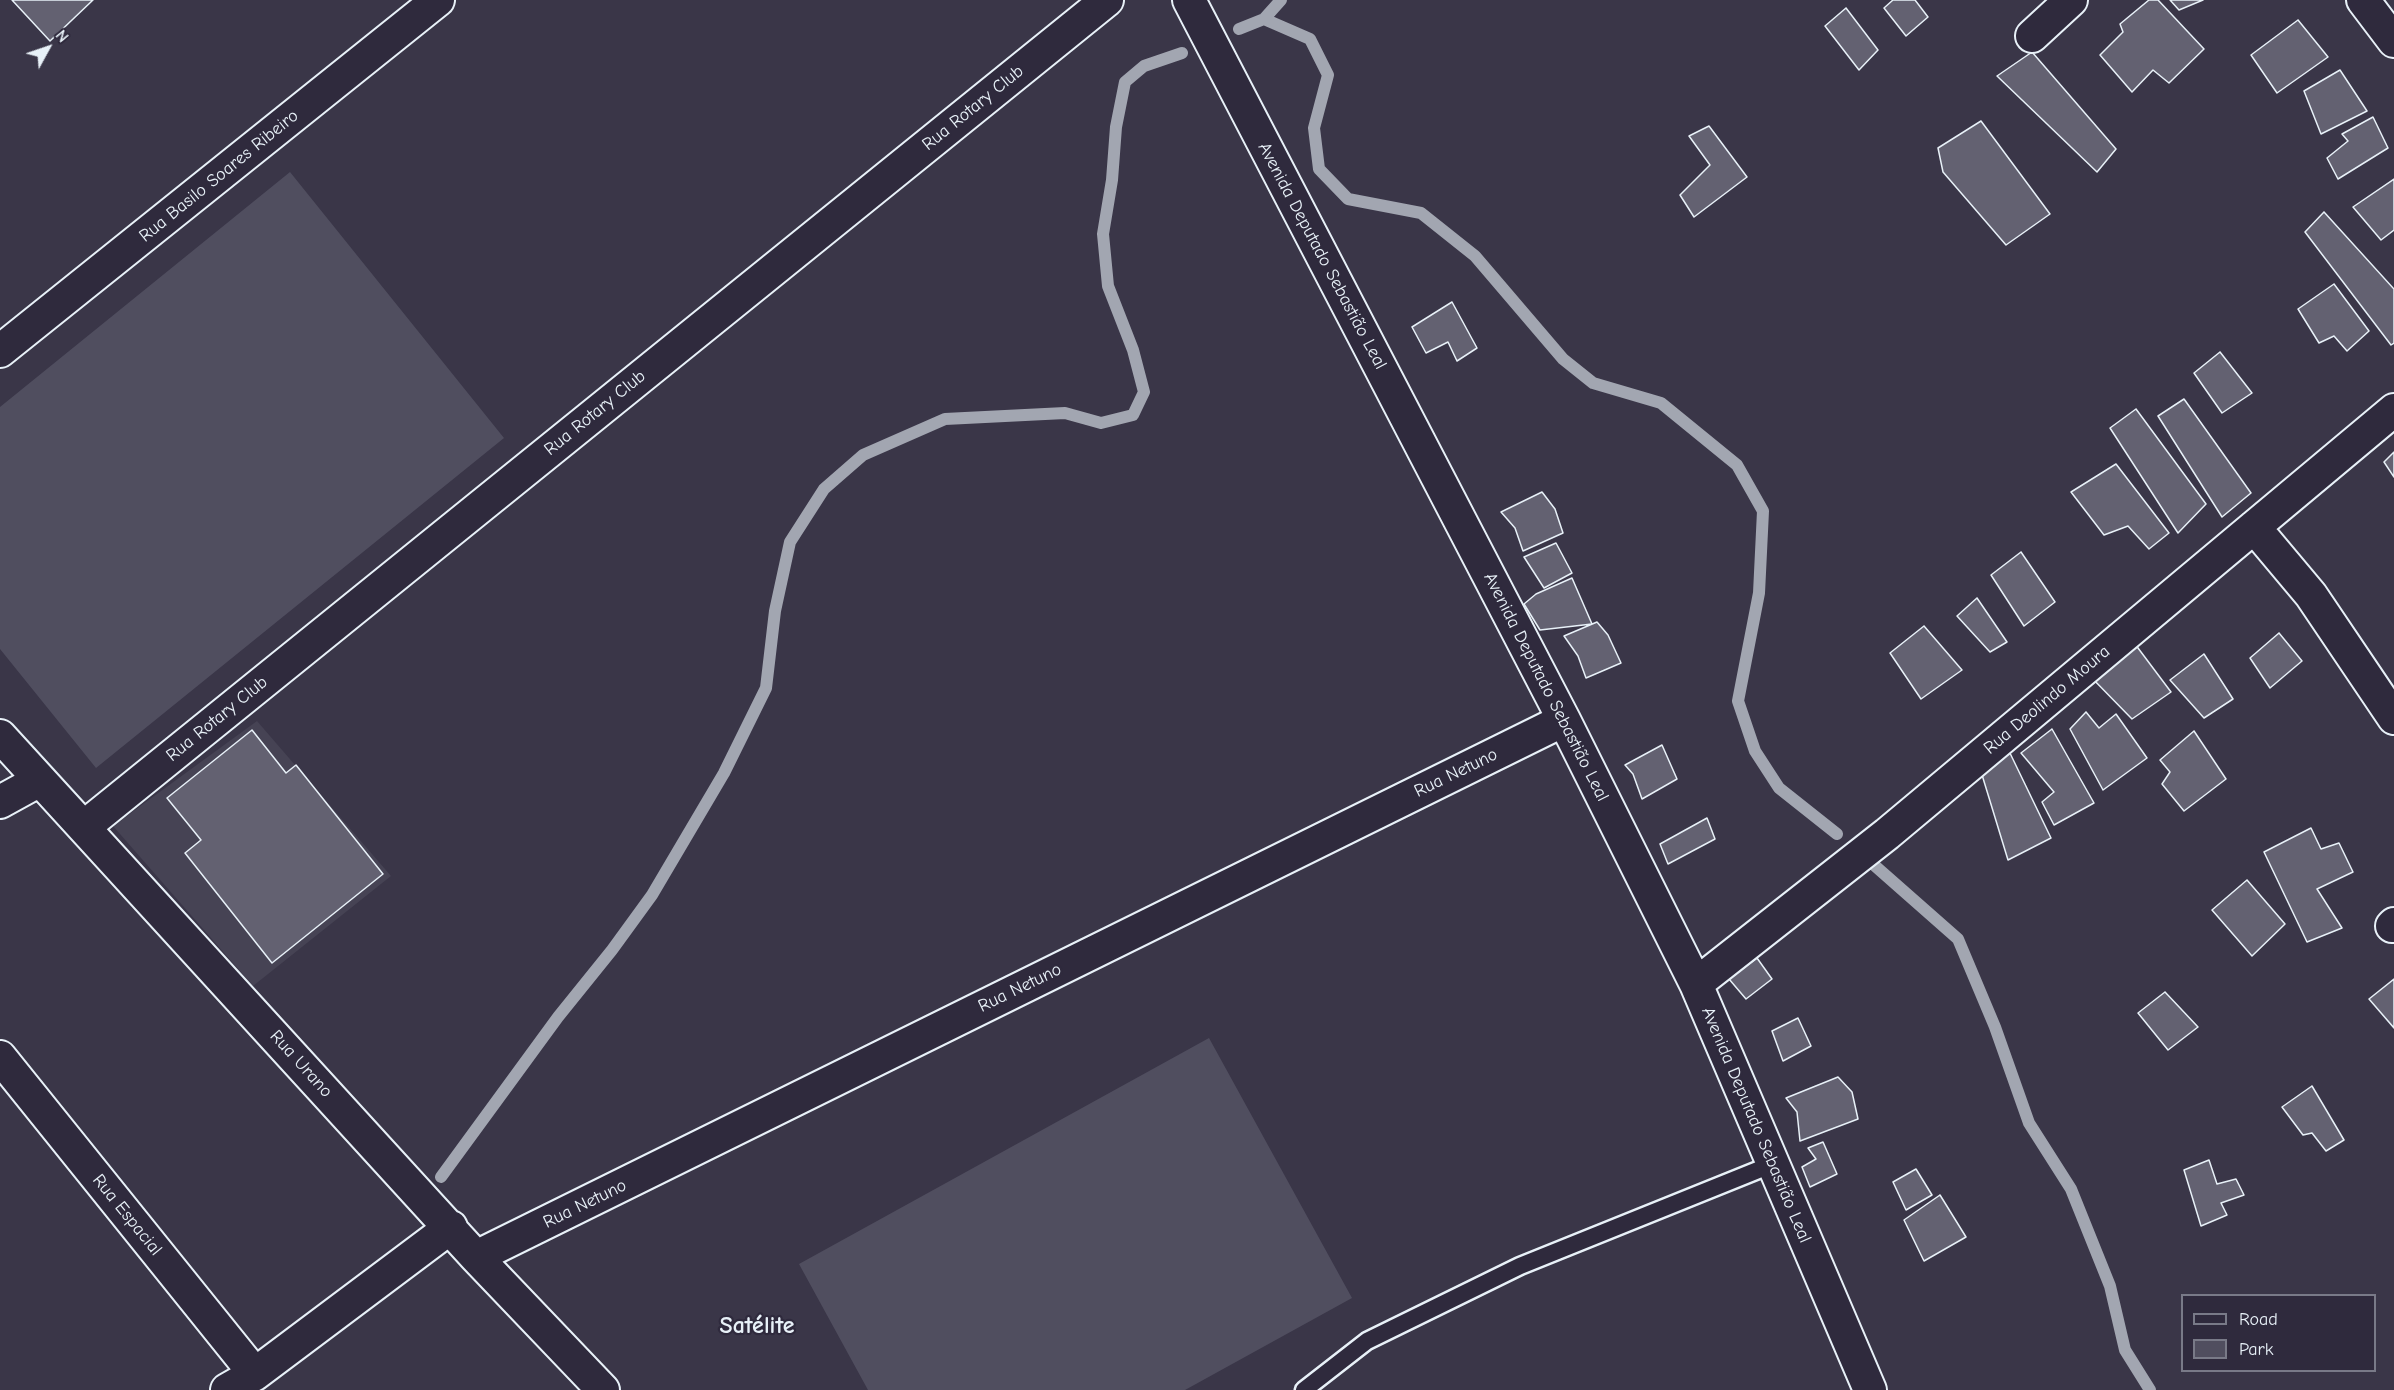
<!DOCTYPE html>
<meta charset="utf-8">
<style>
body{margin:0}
#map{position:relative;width:2394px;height:1390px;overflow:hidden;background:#3a3648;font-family:"Comic Neue",sans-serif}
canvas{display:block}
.legend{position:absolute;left:2181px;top:1294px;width:195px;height:78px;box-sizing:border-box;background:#2f2a3d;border:2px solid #797a88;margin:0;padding:8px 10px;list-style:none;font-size:18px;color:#e8f1f8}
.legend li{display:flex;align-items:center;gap:12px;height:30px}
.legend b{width:30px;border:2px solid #797a88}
.north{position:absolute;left:18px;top:18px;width:60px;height:60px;-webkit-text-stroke:4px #2f2a3d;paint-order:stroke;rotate:50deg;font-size:16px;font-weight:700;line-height:24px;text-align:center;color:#e8f1f8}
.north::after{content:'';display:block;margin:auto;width:21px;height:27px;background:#e8f1f8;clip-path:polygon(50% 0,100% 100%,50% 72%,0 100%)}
</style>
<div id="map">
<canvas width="2394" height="1390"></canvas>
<ul class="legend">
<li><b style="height:8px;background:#2f2a3d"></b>Road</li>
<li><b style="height:16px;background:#504e5f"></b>Park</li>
</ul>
<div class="north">N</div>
</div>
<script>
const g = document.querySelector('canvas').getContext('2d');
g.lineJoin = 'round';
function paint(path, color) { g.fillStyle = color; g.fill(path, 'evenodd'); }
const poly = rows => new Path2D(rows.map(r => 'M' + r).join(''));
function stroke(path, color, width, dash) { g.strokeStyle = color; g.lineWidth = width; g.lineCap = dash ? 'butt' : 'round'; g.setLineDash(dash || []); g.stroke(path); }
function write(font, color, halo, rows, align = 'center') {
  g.font = font + ' "Comic Neue",sans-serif'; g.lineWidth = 4.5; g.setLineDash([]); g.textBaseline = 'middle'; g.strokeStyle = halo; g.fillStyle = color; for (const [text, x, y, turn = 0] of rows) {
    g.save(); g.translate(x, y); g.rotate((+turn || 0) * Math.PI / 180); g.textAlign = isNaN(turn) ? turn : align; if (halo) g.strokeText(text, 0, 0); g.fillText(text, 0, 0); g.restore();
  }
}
const built = poly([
 [257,721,391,876,253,986,113,826]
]);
const green = poly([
 [290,172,504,438,96,768,0,649,0,407],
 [1209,1038,1352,1298,1185,1390,868,1390,799,1264]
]);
const stream = poly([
 [1264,19,1310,39,1328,75,1314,128,1319,169,1348,199,1421,213,1475,256,1563,359,1593,383,1661,403,1737,465,1763,511,1759,593,1738,701,1755,751,1779,788,1837,834],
 [1239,29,1264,19,1281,0],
 [1874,865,1958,939,1995,1027,2029,1123,2071,1189,2110,1286,2125,1350,2150,1390],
 [441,1177,558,1017,612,950,652,895,724,773,766,688,775,611,790,542,824,489,863,455,945,419,1065,413,1101,423,1133,415,1144,392,1133,350,1108,286,1103,234,1112,180,1116,127,1125,82,1144,66,1182,53]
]);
const building = poly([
 [12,0,93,0,50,41,12,0],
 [1893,0,1915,0,1928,17,1906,36,1884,8,1893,0],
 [2149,0,2158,0,2204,49,2169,83,2153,70,2132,92,2100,55,2123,32,2120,24,2149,0],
 [2170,0,2203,0,2179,10,2170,0],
 [1846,8,1878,50,1859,70,1825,26,1846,8],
 [2298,20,2328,57,2277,93,2251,55,2298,20],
 [2032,52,2116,149,2097,172,1997,76,2032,52],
 [2340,70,2367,111,2321,134,2304,91,2340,70],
 [2373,117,2388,148,2338,179,2327,158,2348,141,2342,134,2373,117],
 [1981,121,2050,214,2006,245,1943,172,1938,148,1981,121],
 [1709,126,1747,177,1694,217,1680,195,1710,165,1689,136,1709,126],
 [2394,179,2394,230,2381,240,2353,207,2394,179],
 [2324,212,2394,289,2394,343,2391,345,2305,232,2324,212],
 [2334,284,2369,331,2347,351,2334,336,2319,343,2298,309,2334,284],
 [1452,302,1477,348,1457,361,1448,342,1426,353,1412,327,1452,302],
 [2220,352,2252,393,2222,413,2194,373,2220,352],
 [2184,399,2251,493,2222,517,2158,416,2184,399],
 [2136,409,2206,504,2178,533,2110,428,2136,409],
 [2394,452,2394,477,2384,462,2394,452],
 [2116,464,2169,533,2149,549,2128,526,2104,535,2071,492,2116,464],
 [1542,492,1555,509,1563,533,1523,551,1515,528,1501,512,1542,492],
 [1556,543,1572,573,1544,588,1524,557,1556,543],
 [2021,552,2055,602,2024,626,1991,575,2021,552],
 [1572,578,1592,624,1540,630,1524,604,1536,594,1572,578],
 [1977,598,2007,642,1990,652,1957,616,1977,598],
 [1597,622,1608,635,1621,663,1586,678,1578,656,1564,636,1597,622],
 [1924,626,1962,670,1921,699,1890,653,1924,626],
 [2279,633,2302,661,2270,688,2250,658,2279,633],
 [2132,640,2171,692,2132,719,2088,674,2132,640],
 [2204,654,2233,699,2204,718,2170,680,2204,654],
 [2086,712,2099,728,2116,714,2147,758,2103,790,2070,729,2086,712],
 [2052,729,2094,803,2054,825,2042,802,2054,792,2021,753,2052,729],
 [252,730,286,773,296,765,383,874,272,963,185,853,201,840,167,798,252,730],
 [2194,731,2226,779,2184,811,2162,784,2170,772,2160,760,2194,731],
 [1662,745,1677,779,1642,799,1633,774,1625,765,1662,745],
 [2008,749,2051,838,2008,860,1979,765,2008,749],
 [1707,818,1715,839,1668,864,1660,844,1707,818],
 [2311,828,2321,849,2339,843,2353,872,2317,889,2342,928,2307,942,2264,852,2311,828],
 [2247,880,2285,924,2252,956,2212,910,2247,880],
 [1757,958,1772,979,1746,999,1729,979,1757,958],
 [2394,979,2394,1028,2369,999,2394,979],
 [2165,992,2198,1027,2168,1050,2138,1013,2165,992],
 [1798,1018,1811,1046,1783,1061,1772,1031,1798,1018],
 [1838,1077,1852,1092,1858,1119,1800,1141,1797,1112,1786,1098,1838,1077],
 [2312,1086,2344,1140,2326,1151,2312,1133,2303,1135,2282,1107,2312,1086],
 [1823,1142,1837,1174,1810,1187,1802,1167,1816,1159,1808,1148,1823,1142],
 [2209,1160,2217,1184,2236,1179,2244,1195,2221,1203,2227,1215,2201,1226,2184,1170,2209,1160],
 [1916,1169,1932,1195,1906,1210,1893,1182,1916,1169],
 [1940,1195,1966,1237,1924,1261,1904,1220,1940,1195]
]);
const lane = poly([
 [1304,1390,1367,1341,1520,1266,1773,1164]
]);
const street = poly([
 [1189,0,1564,720,1696,984,1870,1390],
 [2363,0,2394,41],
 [2032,36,2071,0],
 [0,351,438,0],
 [2254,527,2311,595,2394,718],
 [0,736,476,1257,603,1390],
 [0,802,40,780],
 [84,827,1107,0],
 [2392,926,2394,924],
 [1696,984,1887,834,2394,410],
 [0,1057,255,1374],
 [476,1257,1564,720],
 [227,1390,255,1374,451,1227]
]);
const streetNames = [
 ["Rua Rotary Club",973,108,-39],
 ["Rua Basilo Soares Ribeiro",219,176,-39],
 ["Avenida Deputado Sebastião Leal",1322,256,62],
 ["Rua Rotary Club",595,413,-39],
 ["Avenida Deputado Sebastião Leal",1546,687,63],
 ["Rua Deolindo Moura",2047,700,-40],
 ["Rua Rotary Club",217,719,-39],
 ["Rua Netuno",1456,773,-26],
 ["Rua Netuno",1020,988,-26],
 ["Rua Urano",301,1064,48],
 ["Avenida Deputado Sebastião Leal",1756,1125,67],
 ["Rua Netuno",585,1204,-26],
 ["Rua Espacial",127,1215,51]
];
const districtNames = [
 ["Satélite",757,1326]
];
paint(built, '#464354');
paint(green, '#504e5f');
stroke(stream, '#a2a6b1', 12);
paint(building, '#636171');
stroke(building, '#e8f1f8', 1.5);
stroke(lane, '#e8f1f8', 21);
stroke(street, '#e8f1f8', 36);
stroke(lane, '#2f2a3d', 16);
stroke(street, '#2f2a3d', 32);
write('18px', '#e8f1f8', '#2f2a3d', streetNames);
write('bold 24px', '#e8f1f8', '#2f2a3d', districtNames);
</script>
